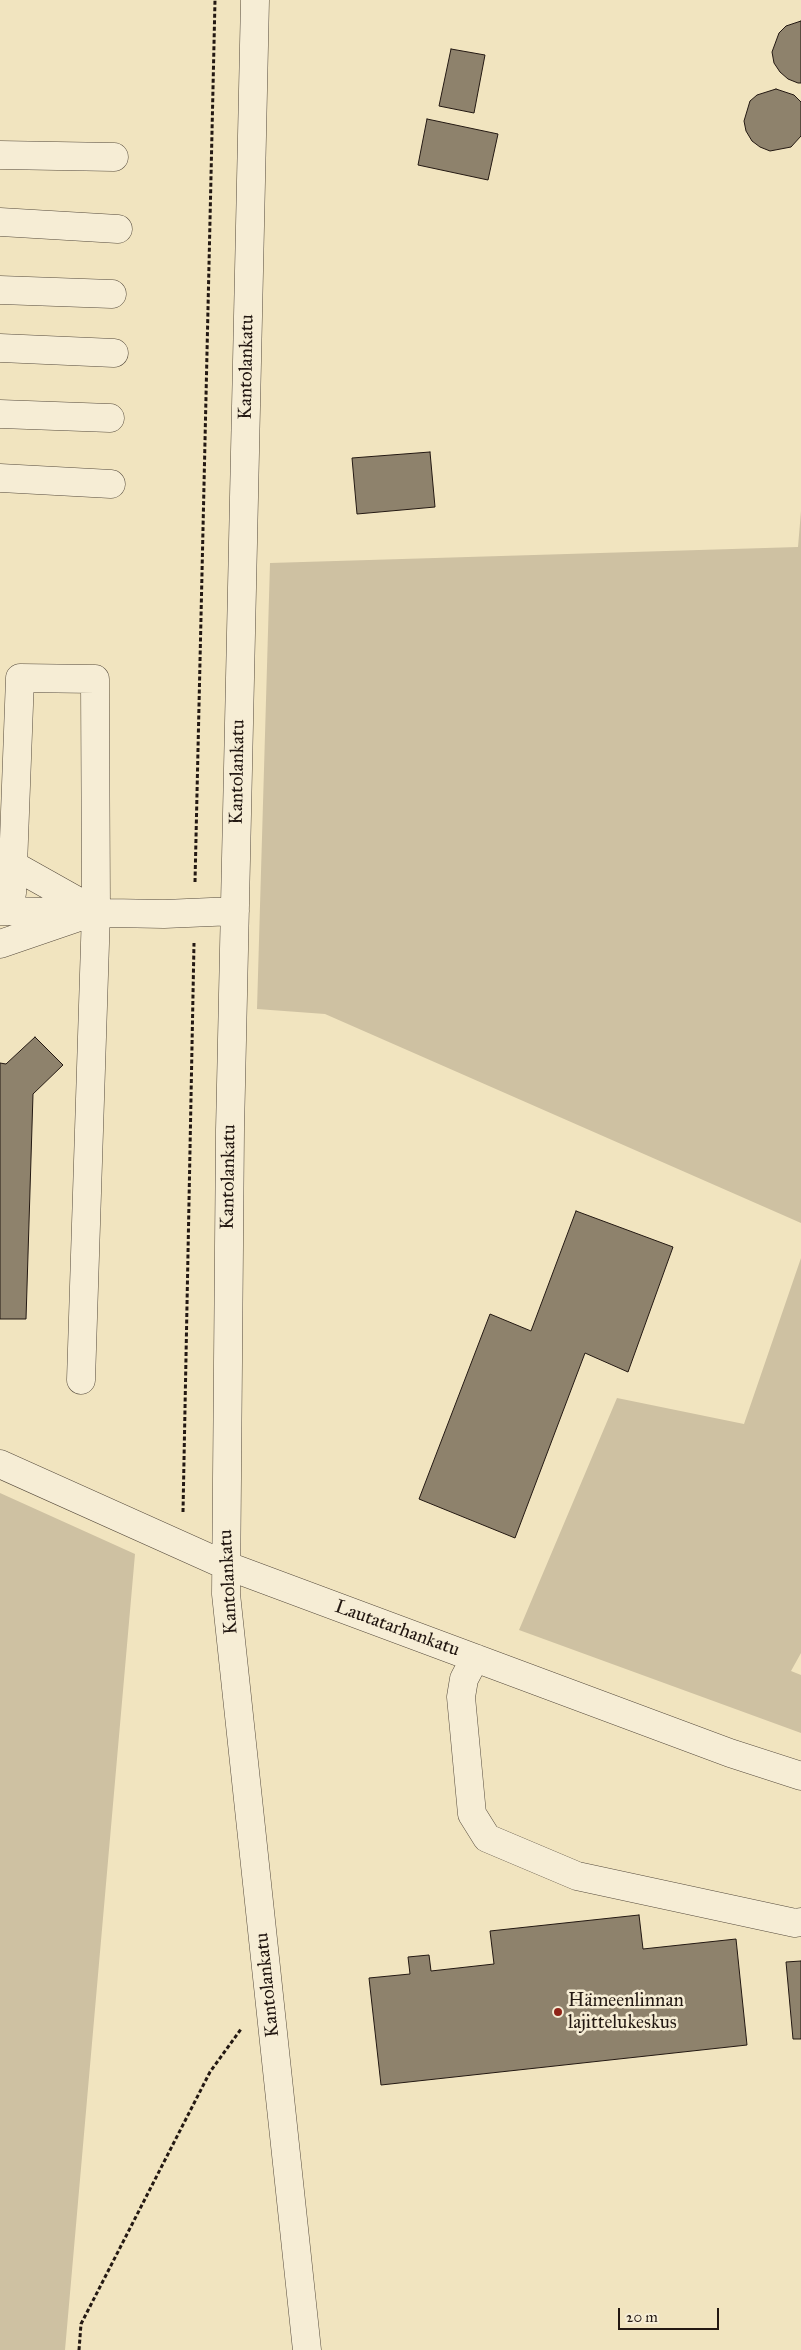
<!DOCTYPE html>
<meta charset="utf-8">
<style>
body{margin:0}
#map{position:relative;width:801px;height:2350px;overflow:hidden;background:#f1e4bf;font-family:"IM FELL Great Primer",serif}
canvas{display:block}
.scale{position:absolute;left:618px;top:2308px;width:101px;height:22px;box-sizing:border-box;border:2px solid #231812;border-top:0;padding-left:6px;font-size:15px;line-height:18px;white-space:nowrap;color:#231812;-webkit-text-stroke:4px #f6edd5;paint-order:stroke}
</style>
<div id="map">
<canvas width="801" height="2350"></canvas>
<div class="scale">20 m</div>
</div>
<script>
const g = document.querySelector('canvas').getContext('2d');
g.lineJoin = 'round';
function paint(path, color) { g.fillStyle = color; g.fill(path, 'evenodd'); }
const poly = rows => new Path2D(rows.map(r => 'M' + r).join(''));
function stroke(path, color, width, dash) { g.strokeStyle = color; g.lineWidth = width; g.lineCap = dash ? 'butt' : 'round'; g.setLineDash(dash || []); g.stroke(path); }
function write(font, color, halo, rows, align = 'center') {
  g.font = font + ' "IM FELL Great Primer",serif'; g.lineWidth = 5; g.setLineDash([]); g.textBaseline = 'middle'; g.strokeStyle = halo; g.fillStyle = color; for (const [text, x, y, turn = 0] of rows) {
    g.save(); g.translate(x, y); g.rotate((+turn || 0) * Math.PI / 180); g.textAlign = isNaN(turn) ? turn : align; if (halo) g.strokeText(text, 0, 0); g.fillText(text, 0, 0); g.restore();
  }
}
const green = poly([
 [801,511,801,1223,325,1014,257,1009,270,563,798,547],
 [801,1258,801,1653,791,1671,801,1675,801,1733,519,1630,617,1398,744,1424],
 [0,1493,135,1554,65,2350,0,2350]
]);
const building = poly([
 [801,21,801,83,798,83,788,79,780,72,774,63,772,52,779,33,786,26,801,21],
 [451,49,485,55,474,113,439,106,451,49],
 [776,89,794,95,801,102,801,136,791,147,770,151,760,147,752,141,746,131,744,121,750,101,757,95,776,89],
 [427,119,498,134,488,180,418,165,427,119],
 [430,452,435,507,357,514,352,458,430,452],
 [35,1037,63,1065,33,1094,26,1319,0,1319,0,1063,6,1064,35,1037],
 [576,1211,673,1247,628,1372,585,1353,515,1538,419,1499,490,1314,531,1331,576,1211],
 [639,1915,643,1949,736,1939,747,2045,381,2085,369,1978,410,1974,408,1957,429,1955,431,1971,494,1964,490,1931,639,1915],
 [801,1961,801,2039,793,2039,786,1962,801,1961]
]);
const path = poly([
 [195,882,215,0],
 [183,1512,194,943],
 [79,2350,81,2324,210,2072,241,2029]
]);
const minor = poly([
 [255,0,230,1130,226,1594,307,2350],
 [0,155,114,157],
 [0,222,118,229],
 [0,290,112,294],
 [0,348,114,353],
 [0,414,110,418],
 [0,478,111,484],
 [2,854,13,865,95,911],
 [12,893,20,678,95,679,96,912,81,1380],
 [0,911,164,914,235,911],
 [0,944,76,918],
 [0,1464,225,1565,730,1753,801,1776],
 [475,1658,464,1679,461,1697,472,1814,487,1838,577,1876,795,1923,801,1922]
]);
const markers = [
 [558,2012,5,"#8f2418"]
];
const streetNames = [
 ["Kantolankatu",247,367,-89],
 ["Kantolankatu",238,772,-89],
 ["Kantolankatu",229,1177,-89],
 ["Kantolankatu",229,1582,-93],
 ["Lautatarhankatu",397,1629,20],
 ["Kantolankatu",268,1985,-96]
];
const poiNames = [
 ["Hämeenlinnan",568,2001],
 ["lajittelukeskus",568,2023]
];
paint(green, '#cec1a2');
paint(building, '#8e826c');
stroke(building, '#231812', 1);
stroke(minor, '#564b3d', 29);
stroke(path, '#231812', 3, [4, 2.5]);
stroke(minor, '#f6edd5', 28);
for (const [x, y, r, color] of markers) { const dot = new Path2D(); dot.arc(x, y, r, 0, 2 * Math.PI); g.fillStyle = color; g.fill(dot); stroke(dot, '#f6edd5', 2); }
write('19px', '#231812', '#f6edd5', streetNames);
write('19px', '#231812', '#f6edd5', poiNames, 'left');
</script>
